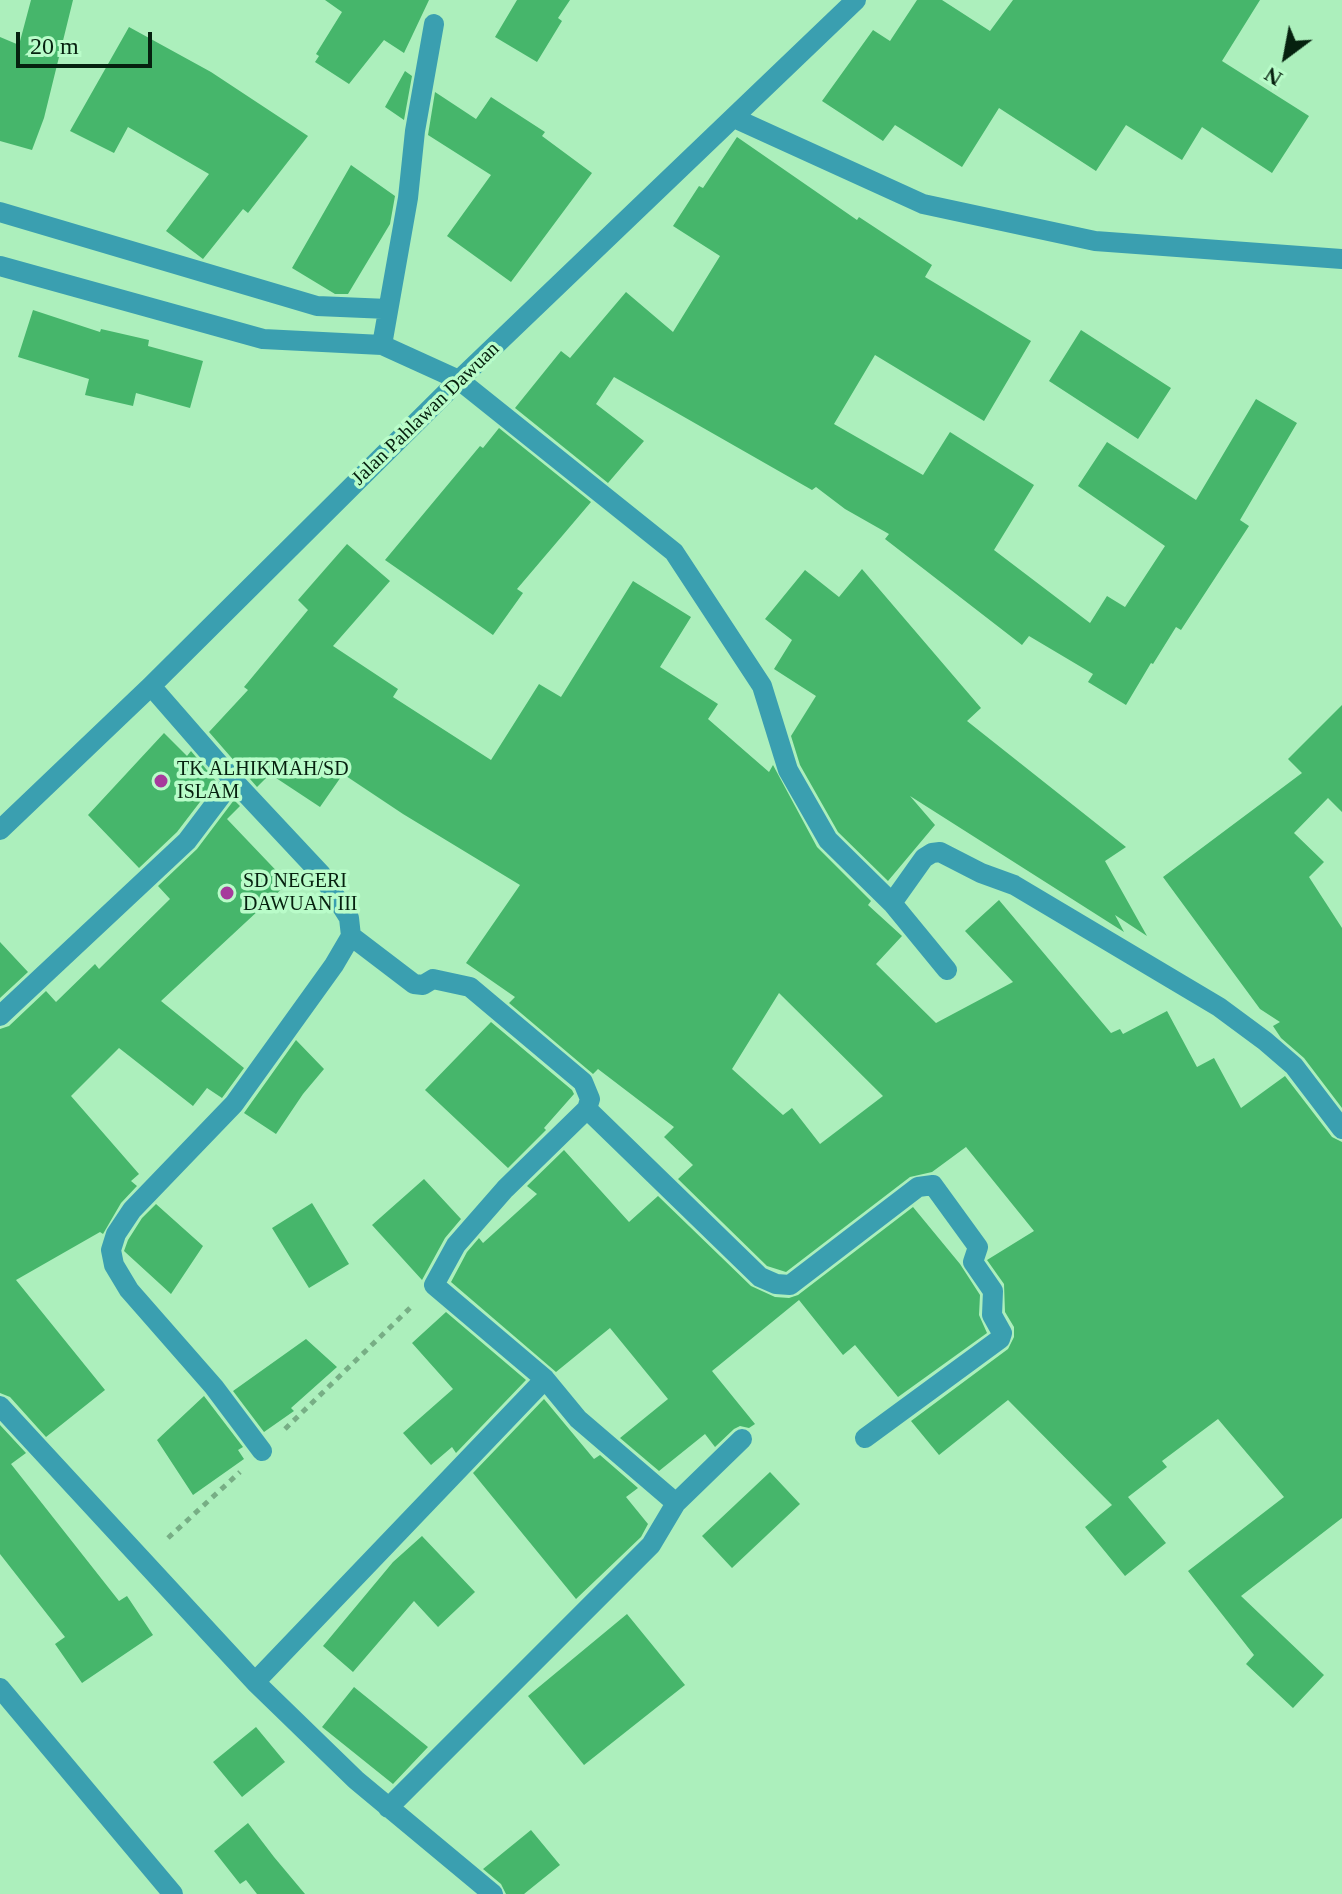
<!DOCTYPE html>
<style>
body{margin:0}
#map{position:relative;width:1342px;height:1894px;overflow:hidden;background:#acefbc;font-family:"Times New Roman",serif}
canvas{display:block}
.north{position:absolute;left:1246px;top:16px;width:80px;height:80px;-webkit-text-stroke:6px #b9fcc9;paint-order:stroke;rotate:212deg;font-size:22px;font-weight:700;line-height:32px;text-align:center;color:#06210f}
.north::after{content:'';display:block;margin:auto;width:28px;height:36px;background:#06210f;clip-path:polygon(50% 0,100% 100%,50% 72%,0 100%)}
.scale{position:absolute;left:16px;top:32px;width:136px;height:36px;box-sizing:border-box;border:4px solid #06210f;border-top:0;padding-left:10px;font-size:24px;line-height:28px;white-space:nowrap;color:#06210f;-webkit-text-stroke:6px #b9fcc9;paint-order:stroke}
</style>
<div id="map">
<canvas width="1342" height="1894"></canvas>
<div class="north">N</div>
<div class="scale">20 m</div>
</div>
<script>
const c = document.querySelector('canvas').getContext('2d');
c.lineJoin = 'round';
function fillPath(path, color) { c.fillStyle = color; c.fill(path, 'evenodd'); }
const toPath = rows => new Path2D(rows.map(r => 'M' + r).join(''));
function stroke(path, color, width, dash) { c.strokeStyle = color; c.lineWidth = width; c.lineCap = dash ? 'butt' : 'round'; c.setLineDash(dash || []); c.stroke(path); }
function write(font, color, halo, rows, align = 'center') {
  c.font = font + ' "Times New Roman",serif'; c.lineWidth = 7; c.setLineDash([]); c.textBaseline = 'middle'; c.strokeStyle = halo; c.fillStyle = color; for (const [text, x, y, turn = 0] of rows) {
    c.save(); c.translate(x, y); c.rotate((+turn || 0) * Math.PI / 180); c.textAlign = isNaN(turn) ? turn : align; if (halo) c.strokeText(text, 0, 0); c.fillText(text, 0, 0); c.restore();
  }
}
const building = toPath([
 [31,0,73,0,44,118,32,150,0,141,0,37,19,45],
 [325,0,429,0,404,53,384,40,349,84,315,62,319,56,316,54,342,12],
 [517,0,570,0,558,18,562,21,537,62,495,37],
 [917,0,942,0,990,31,1013,0,1260,0,1222,61,1309,116,1272,173,1202,127,1182,160,1126,125,1096,171,999,108,962,167,895,125,883,141,822,101,873,30,890,41],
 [129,27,211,72,308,136,248,213,243,209,203,259,166,231,209,174,128,127,114,153,70,131],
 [405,71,412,76,404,120,385,107],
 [435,92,476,119,491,97,545,132,542,136,592,173,511,282,447,236,491,175,428,135],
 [737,137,857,220,859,217,932,265,925,277,1031,341,984,421,875,355,834,424,923,475,950,432,1034,485,994,550,1090,623,1107,596,1125,607,1165,546,1078,486,1107,442,1196,500,1256,399,1297,423,1240,520,1249,526,1181,630,1176,627,1153,664,1151,663,1126,705,1088,682,1093,674,1029,636,1022,645,885,539,889,534,845,509,816,487,812,490,614,377,596,404,644,441,608,483,515,408,561,351,570,358,626,292,673,332,720,256,673,226,699,186,703,188],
 [351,165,395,196,390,224,348,294,335,294,292,268],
 [33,310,100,332,101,329,149,340,148,346,203,361,190,408,136,393,133,406,85,395,89,379,18,357],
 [1081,330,1171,388,1138,439,1049,381],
 [499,428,591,502,517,589,523,593,493,635,385,560,480,446,483,448],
 [347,544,390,581,333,646,398,689,393,697,491,760,539,684,561,697,633,581,691,617,660,667,718,704,708,719,769,772,773,765,817,847,871,901,868,905,902,936,876,964,936,1023,1013,982,965,931,999,900,1111,1033,1120,1029,1123,1034,1167,1011,1197,1067,1214,1058,1241,1108,1285,1076,1332,1137,1342,1142,1342,1518,1241,1596,1324,1675,1293,1708,1246,1664,1254,1655,1188,1571,1284,1497,1218,1419,1162,1461,1167,1467,1128,1497,1166,1543,1125,1576,1085,1527,1112,1505,1008,1400,939,1455,911,1421,1008,1349,1014,1337,1014,1327,1005,1312,1004,1284,987,1260,1034,1231,966,1147,932,1172,910,1177,786,1272,767,1266,678,1179,693,1165,664,1137,674,1127,598,1069,593,1074,509,1003,515,997,466,963,520,885,403,814,343,774,320,807,270,774,257,787,209,732,248,690,244,687,308,610,298,600],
 [779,993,883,1096,820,1144,792,1108,783,1115,732,1069],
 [862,569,981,708,967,721,1126,847,1105,861,1147,936,1115,915,1124,932,910,796,935,825,888,881,838,832,800,765,791,736,816,696,774,669,792,640,765,619,805,570,839,597],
 [1342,705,1342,812,1328,798,1294,833,1324,862,1309,877,1342,928,1342,1108,1304,1058,1281,1038,1273,1026,1280,1022,1260,1009,1163,877,1302,773,1288,759],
 [164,733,187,756,191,751,216,781,177,832,139,868,88,815],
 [234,800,240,806,227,819,288,883,161,1001,244,1068,222,1098,207,1088,193,1106,119,1048,71,1096,139,1174,131,1181,137,1186,121,1203,103,1234,100,1232,16,1280,105,1390,46,1437,10,1397,0,1393,0,1029,9,1026,46,991,56,1002,95,964,99,969,170,899,158,886,197,849],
 [0,942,28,972,0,998],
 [491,1022,572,1090,574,1094,544,1128,546,1130,508,1168,425,1090],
 [296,1040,324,1069,303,1094,276,1134,244,1113],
 [564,1150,629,1222,658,1196,751,1286,775,1297,789,1298,798,1295,913,1207,960,1264,980,1295,979,1315,987,1333,898,1397,855,1345,843,1355,799,1300,712,1371,755,1424,749,1428,740,1426,734,1429,715,1447,705,1434,659,1471,620,1438,668,1399,610,1328,556,1372,451,1282,467,1252,479,1238,483,1243,537,1194,527,1186],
 [424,1179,461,1219,445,1238,422,1280,372,1225],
 [312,1203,349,1264,309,1288,272,1228],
 [156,1204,203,1246,171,1294,124,1251,128,1240,142,1218],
 [446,1312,526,1380,456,1453,452,1447,431,1465,403,1433,453,1389,412,1343],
 [306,1339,337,1367,291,1408,294,1411,264,1432,233,1391],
 [204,1396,243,1447,238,1450,244,1459,193,1495,157,1440],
 [544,1399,594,1459,600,1455,638,1488,626,1497,648,1524,641,1537,576,1599,473,1473],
 [0,1425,26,1453,11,1464,119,1601,127,1596,153,1635,82,1683,55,1644,65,1637,0,1554],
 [770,1472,800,1504,732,1568,702,1536],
 [422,1536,475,1592,438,1627,414,1601,353,1672,323,1646,393,1562],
 [627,1614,685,1685,584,1765,528,1696],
 [354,1687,428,1747,393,1784,322,1727],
 [256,1727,285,1762,242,1797,213,1762],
 [248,1823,274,1857,305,1894,257,1894,246,1880,240,1884,214,1851],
 [531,1830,560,1865,524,1894,506,1894,501,1884,483,1869]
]);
const path = toPath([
 [285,1429,410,1308],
 [168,1538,240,1472]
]);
const minor = toPath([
 [734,118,923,204,1095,241,1342,259],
 [0,212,317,306,388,309],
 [0,266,263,339,382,345,459,380,674,552,762,686,788,770,828,840,892,903,947,970],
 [382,345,408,198,415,131,434,24],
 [233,780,321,874,349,918,351,936,334,965,234,1104,132,1210,116,1234,111,1250,114,1265,129,1290,214,1387,262,1451],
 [0,830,151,686,459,380,856,0],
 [892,903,924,858,932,853,940,852,981,873,1014,885,1219,1007,1265,1041,1294,1066,1342,1129],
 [351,936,414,984,423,985,433,979,470,987,583,1082,590,1099,587,1109,505,1189,456,1245,434,1285,545,1379,578,1419,676,1503],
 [0,1016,187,841,233,780,151,686],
 [587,1109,760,1277,776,1284,790,1285,918,1187,933,1185,978,1247,973,1262,993,1291,992,1315,1002,1333,1000,1339,865,1438],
 [0,1406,255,1682,356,1780,493,1894],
 [255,1682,545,1379],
 [0,1688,173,1894],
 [388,1808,651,1545,676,1503,742,1439]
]);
const markers = [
 [161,781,8,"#a63b9c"],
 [227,893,8,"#a63b9c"]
];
const streetNames = [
 ["Jalan Pahlawan Dawuan",426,414,-44]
];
const poiNames = [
 ["TK ALHIKMAH/SD",177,770],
 ["ISLAM",177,793],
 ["SD NEGERI",243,882],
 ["DAWUAN III",243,905]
];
fillPath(building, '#46b66b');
stroke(path, '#77ae85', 5, [6, 6]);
stroke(minor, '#3a9fb0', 20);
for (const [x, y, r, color] of markers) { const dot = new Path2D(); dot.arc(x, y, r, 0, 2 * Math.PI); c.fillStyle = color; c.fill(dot); stroke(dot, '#b9fcc9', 3); }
write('20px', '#06210f', '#b9fcc9', streetNames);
write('20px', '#06210f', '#b9fcc9', poiNames, 'left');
</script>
